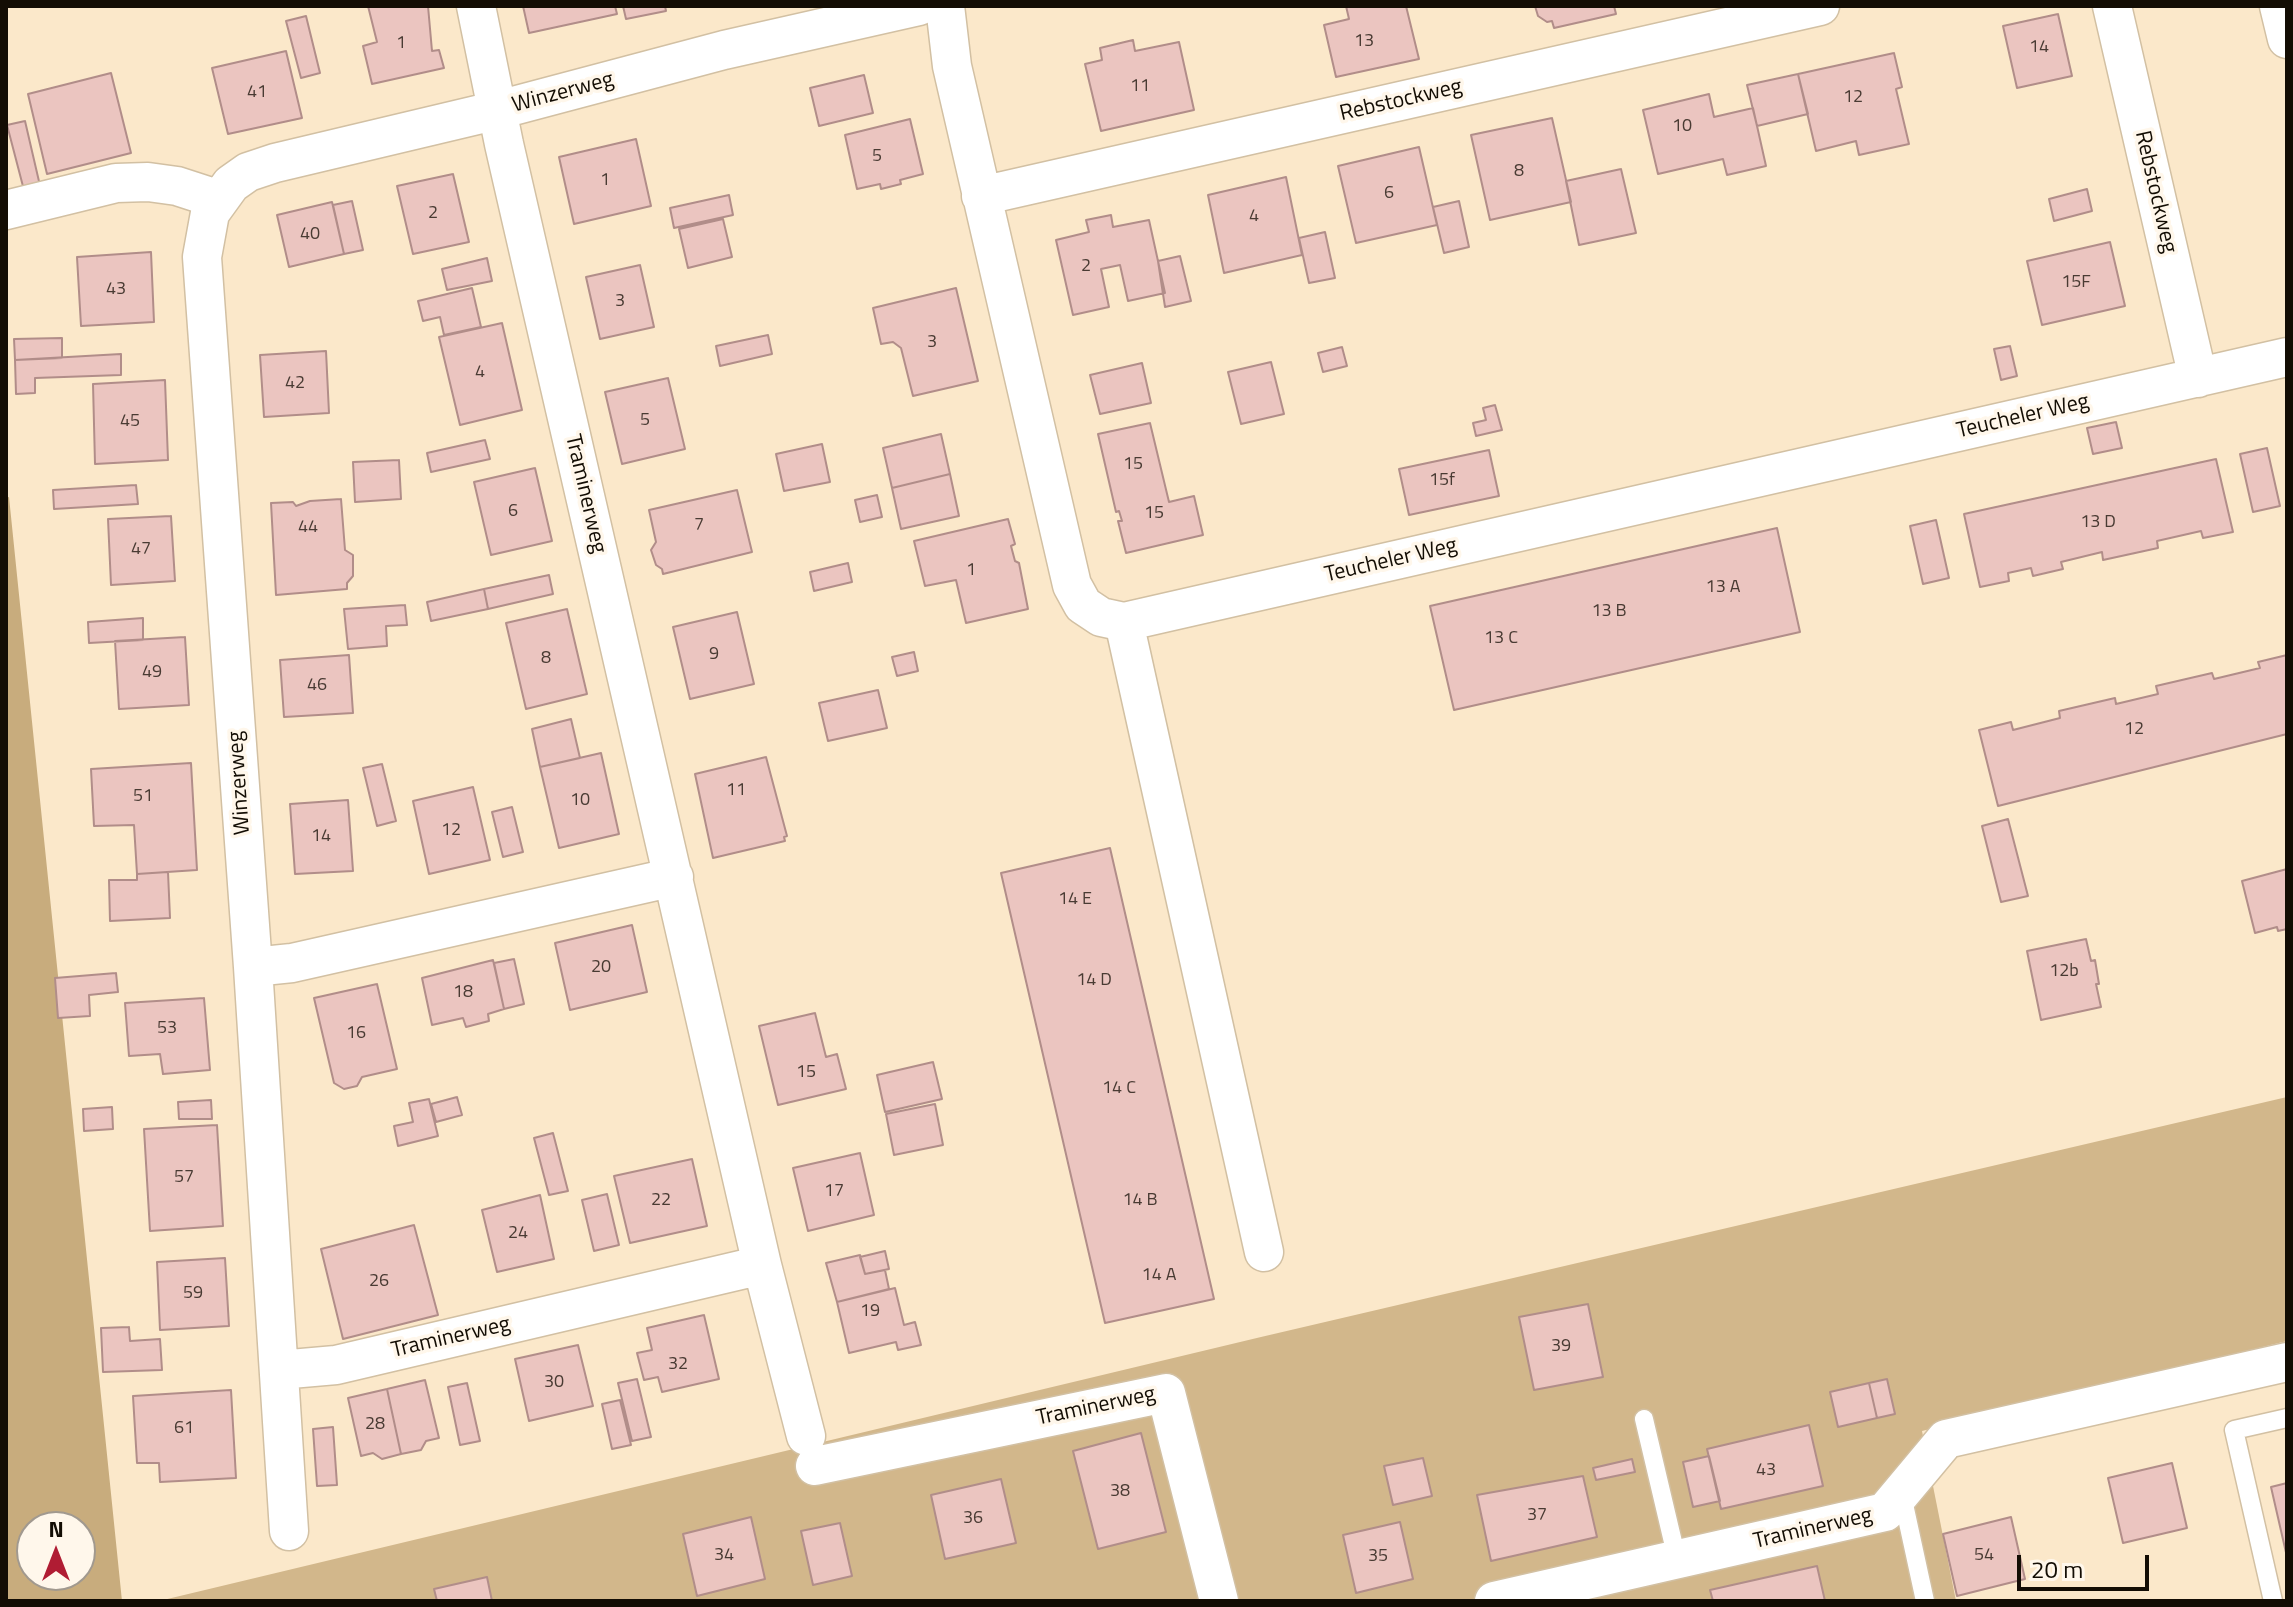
<!DOCTYPE html>
<style>
body{margin:0}
#map{position:relative;width:2293px;height:1607px;overflow:hidden;background:#fbe8ca;font-family:"Titillium Web",sans-serif}
canvas{display:block}
.frame{position:absolute;inset:0;border:8px solid #130d04;pointer-events:none}
.north{position:absolute;left:16px;top:1511px;width:80px;height:80px;box-sizing:border-box;background:#fff7eb;border:2px solid #a1998f;border-radius:50%;rotate:0deg;font-size:22px;font-weight:700;line-height:32px;text-align:center;color:#130d04}
.north::after{content:'';display:block;margin:auto;width:28px;height:36px;background:#b01c33;clip-path:polygon(50% 0,100% 100%,50% 72%,0 100%)}
.scale{position:absolute;left:2017px;top:1555px;width:132px;height:36px;box-sizing:border-box;border:4px solid #130d04;border-top:0;padding-left:10px;font-size:24px;line-height:28px;white-space:nowrap;color:#130d04;-webkit-text-stroke:6px #fff7eb;paint-order:stroke}
</style>
<div id="map">
<canvas width="2293" height="1607"></canvas>
<div class="frame"></div>
<div class="north">N</div>
<div class="scale">20 m</div>
</div>
<script>
const c = document.querySelector('canvas').getContext('2d');
c.lineJoin = 'round';
function fillPath(path, color) { c.fillStyle = color; c.fill(path, 'evenodd'); }
const toPath = rows => new Path2D(rows.map(r => 'M' + r).join(''));
function stroke(path, color, width, dash) { c.strokeStyle = color; c.lineWidth = width; c.lineCap = dash ? 'butt' : 'round'; c.setLineDash(dash || []); c.stroke(path); }
function write(font, color, halo, rows, align = 'center') {
  c.font = font + ' "Titillium Web",sans-serif'; c.lineWidth = 7; c.setLineDash([]); c.textBaseline = 'middle'; c.strokeStyle = halo; c.fillStyle = color; for (const [text, x, y, turn = 0] of rows) {
    c.save(); c.translate(x, y); c.rotate((+turn || 0) * Math.PI / 180); c.textAlign = isNaN(turn) ? turn : align; if (halo) c.strokeText(text, 0, 0); c.fillText(text, 0, 0); c.restore();
  }
}
const green = toPath([
 [2287,1097,2287,1341,1922,1431,1956,1601,159,1601,1261,1337]
]);
const forest = toPath([
 [9,497,122,1601,6,1601,6,498],
 [32,1527,80,1527,80,1575,32,1575]
]);
const building = toPath([
 [368,6,428,6,432,51,439,50,444,68,372,84,363,46,377,42,368,6],
 [523,6,615,6,617,14,529,33,523,6],
 [623,6,665,6,666,11,626,19,623,6],
 [1346,6,1406,6,1419,59,1336,77,1324,25,1349,19,1346,6],
 [1535,6,1614,6,1616,14,1554,28,1552,21,1547,22,1538,16,1535,6],
 [2058,14,2072,76,2017,88,2003,26,2058,14],
 [306,16,320,73,301,78,286,21,306,16],
 [1133,40,1135,51,1179,42,1194,110,1101,131,1085,64,1102,60,1100,48,1133,40],
 [286,51,302,118,228,134,212,68,286,51],
 [1894,53,1902,87,1896,89,1909,144,1859,155,1856,141,1816,151,1798,74,1894,53],
 [111,73,131,153,47,174,28,94,111,73],
 [1798,74,1808,114,1757,126,1747,85,1798,74],
 [864,75,873,113,819,126,810,88,864,75],
 [1709,94,1714,117,1753,108,1766,166,1727,175,1723,159,1658,174,1643,110,1709,94],
 [1552,118,1571,202,1490,220,1471,135,1552,118],
 [910,119,923,174,900,180,901,184,881,189,880,184,857,189,845,135,910,119],
 [25,121,41,190,25,194,7,125,25,121],
 [636,139,651,206,574,224,559,157,636,139],
 [1419,147,1437,225,1356,243,1338,166,1419,147],
 [1621,169,1636,233,1579,245,1566,181,1621,169],
 [453,174,469,242,413,254,397,186,453,174],
 [1286,177,1302,255,1224,273,1208,195,1286,177],
 [2087,189,2092,211,2054,221,2049,199,2087,189],
 [729,195,733,215,674,228,670,208,729,195],
 [352,201,363,250,344,254,333,205,352,201],
 [1459,201,1469,247,1444,253,1433,207,1459,201],
 [332,202,344,254,289,267,277,215,332,202],
 [1111,215,1113,227,1149,220,1165,293,1128,301,1120,265,1101,269,1109,307,1073,315,1056,240,1089,232,1086,220,1111,215],
 [723,219,732,257,688,268,679,229,723,219],
 [1325,232,1335,278,1309,283,1299,238,1325,232],
 [2110,242,2125,306,2042,325,2027,261,2110,242],
 [151,252,154,322,81,326,77,257,151,252],
 [1180,256,1191,301,1165,307,1158,261,1180,256],
 [487,258,492,281,447,290,442,269,487,258],
 [640,265,654,327,600,339,586,277,640,265],
 [472,288,481,327,444,335,440,317,423,321,418,301,472,288],
 [956,288,978,381,913,396,901,348,893,342,881,344,873,308,956,288],
 [502,323,522,410,460,425,439,337,502,323],
 [768,335,772,354,720,366,716,346,768,335],
 [62,338,62,358,15,360,14,339,62,338],
 [2010,346,2017,376,2001,380,1994,349,2010,346],
 [1342,347,1347,366,1323,372,1318,353,1342,347],
 [326,351,329,413,264,417,260,355,326,351],
 [121,354,121,375,35,378,35,393,16,394,15,360,121,354],
 [1271,362,1284,414,1241,424,1228,372,1271,362],
 [1142,363,1151,403,1100,414,1090,375,1142,363],
 [668,378,685,449,622,464,605,392,668,378],
 [165,380,168,460,95,464,93,384,165,380],
 [1495,405,1502,430,1476,436,1473,423,1486,420,1483,408,1495,405],
 [2116,422,2122,448,2093,454,2087,428,2116,422],
 [1150,423,1169,502,1194,496,1203,535,1126,553,1118,521,1122,521,1119,511,1116,512,1098,434,1150,423],
 [941,434,950,474,892,488,883,448,941,434],
 [485,440,490,459,431,472,427,453,485,440],
 [822,444,830,482,784,491,776,454,822,444],
 [2267,448,2280,506,2253,512,2240,454,2267,448],
 [1489,450,1499,496,1409,515,1399,469,1489,450],
 [2216,459,2233,532,2203,538,2201,531,2157,541,2158,548,2103,560,2102,552,2061,562,2063,569,2033,576,2031,568,2008,573,2009,581,1980,587,1964,514,2216,459],
 [399,460,401,499,355,502,353,462,399,460],
 [535,468,552,541,491,555,474,482,535,468],
 [950,474,959,516,901,529,892,488,950,474],
 [136,485,138,504,54,509,53,490,136,485],
 [737,490,752,552,663,574,662,569,656,565,651,550,656,542,649,510,737,490],
 [877,495,882,517,860,522,855,500,877,495],
 [341,499,345,550,353,555,353,576,347,583,347,589,276,595,271,503,293,502,296,506,310,501,341,499],
 [171,516,175,581,111,585,108,519,171,516],
 [1008,519,1015,544,1011,546,1015,561,1019,563,1028,609,966,623,956,580,925,586,914,541,1008,519],
 [1936,520,1949,578,1923,584,1910,526,1936,520],
 [1777,528,1800,632,1454,710,1430,606,1777,528],
 [848,563,852,582,814,591,810,572,848,563],
 [549,575,553,594,488,609,484,589,549,575],
 [484,589,488,609,431,621,427,602,484,589],
 [405,605,407,625,386,626,387,646,348,649,344,609,405,605],
 [567,609,587,694,526,709,506,623,567,609],
 [737,612,754,684,690,699,673,627,737,612],
 [143,618,143,640,89,643,88,622,143,618],
 [185,637,189,705,119,709,115,641,185,637],
 [914,652,918,671,897,676,892,657,914,652],
 [349,655,353,713,284,717,280,660,349,655],
 [2287,655,2287,734,1998,806,1979,730,2011,722,2013,730,2060,718,2059,711,2115,698,2116,704,2158,694,2156,686,2212,673,2214,679,2260,668,2258,662,2287,655],
 [878,690,887,728,828,741,819,703,878,690],
 [571,719,580,758,540,767,532,729,571,719],
 [601,753,619,834,559,848,540,767,601,753],
 [766,757,787,836,784,837,785,841,713,858,695,774,766,757],
 [191,763,197,870,137,874,134,825,94,826,91,769,191,763],
 [382,764,396,821,377,826,363,768,382,764],
 [473,787,490,860,429,874,413,801,473,787],
 [348,800,353,871,295,874,290,804,348,800],
 [512,807,523,852,503,857,492,812,512,807],
 [2008,819,2028,896,2001,902,1982,826,2008,819],
 [1110,848,1214,1299,1105,1323,1001,873,1110,848],
 [2287,869,2287,929,2278,931,2277,927,2255,933,2242,881,2287,869],
 [168,872,170,918,110,921,109,880,137,880,137,874,168,872],
 [632,925,647,992,570,1010,555,943,632,925],
 [2086,939,2091,961,2095,960,2099,984,2096,984,2101,1007,2041,1020,2027,951,2086,939],
 [514,959,524,1004,504,1009,494,963,514,959],
 [493,960,504,1009,488,1014,489,1021,466,1027,463,1018,432,1025,422,978,493,960],
 [116,973,118,992,89,995,90,1016,58,1018,55,978,116,973],
 [377,984,397,1069,362,1077,357,1086,344,1089,334,1083,314,998,377,984],
 [204,998,210,1070,163,1074,160,1054,129,1056,125,1003,204,998],
 [815,1013,826,1057,837,1054,846,1089,778,1105,759,1026,815,1013],
 [933,1062,942,1099,885,1112,877,1075,933,1062],
 [457,1097,462,1115,436,1122,431,1104,457,1097],
 [429,1099,438,1136,398,1146,394,1126,413,1122,409,1103,429,1099],
 [211,1100,212,1119,179,1119,178,1102,211,1100],
 [935,1104,943,1145,894,1155,886,1114,935,1104],
 [112,1107,113,1129,84,1131,83,1109,112,1107],
 [217,1125,223,1226,150,1231,144,1129,217,1125],
 [553,1133,568,1191,549,1195,534,1138,553,1133],
 [860,1153,874,1215,808,1231,793,1168,860,1153],
 [692,1159,707,1226,630,1243,614,1176,692,1159],
 [607,1194,619,1245,594,1251,582,1200,607,1194],
 [540,1195,554,1259,497,1272,482,1210,540,1195],
 [414,1225,438,1315,343,1339,321,1249,414,1225],
 [885,1251,889,1269,865,1274,860,1257,885,1251],
 [860,1255,865,1274,885,1270,889,1289,837,1302,826,1263,860,1255],
 [225,1258,229,1326,160,1330,157,1262,225,1258],
 [895,1288,904,1325,915,1322,921,1345,898,1350,896,1342,849,1353,837,1302,895,1288],
 [1588,1304,1603,1377,1534,1390,1519,1317,1588,1304],
 [704,1315,719,1379,662,1392,658,1377,644,1380,637,1353,652,1350,647,1328,704,1315],
 [129,1327,130,1341,160,1339,162,1370,103,1372,101,1328,129,1327],
 [578,1345,593,1406,529,1421,515,1359,578,1345],
 [637,1379,651,1437,632,1441,618,1383,637,1379],
 [1887,1379,1895,1414,1877,1418,1869,1383,1887,1379],
 [425,1380,439,1438,426,1441,421,1450,401,1454,387,1389,425,1380],
 [467,1383,480,1441,460,1445,448,1387,467,1383],
 [1869,1383,1877,1418,1838,1427,1830,1392,1869,1383],
 [387,1389,401,1454,382,1459,373,1453,361,1456,348,1398,387,1389],
 [231,1390,236,1478,160,1482,159,1463,137,1463,133,1396,231,1390],
 [620,1400,631,1445,612,1449,602,1404,620,1400],
 [1809,1425,1823,1486,1721,1509,1707,1449,1809,1425],
 [333,1427,337,1485,317,1486,313,1429,333,1427],
 [1141,1433,1166,1532,1098,1549,1073,1451,1141,1433],
 [1709,1456,1720,1501,1693,1507,1683,1462,1709,1456],
 [1423,1458,1432,1496,1393,1505,1384,1466,1423,1458],
 [1632,1459,1635,1472,1596,1480,1593,1468,1632,1459],
 [2172,1463,2187,1528,2123,1543,2108,1478,2172,1463],
 [1583,1476,1597,1537,1491,1561,1477,1495,1583,1476],
 [1001,1479,1016,1543,945,1559,931,1495,1001,1479],
 [2287,1483,2287,1557,2271,1487,2287,1483],
 [751,1517,765,1579,697,1596,683,1534,751,1517],
 [2011,1517,2025,1579,1957,1596,1943,1534,2011,1517],
 [1400,1522,1413,1579,1356,1593,1343,1535,1400,1522],
 [840,1523,852,1576,813,1585,801,1531,840,1523],
 [1817,1566,1825,1601,1713,1601,1710,1590,1817,1566],
 [487,1577,492,1601,437,1601,434,1589,487,1577]
]);
const lane = toPath([
 [1644,1419,1677,1559],
 [1902,1495,1925,1601],
 [2273,1601,2234,1430,2287,1418]
]);
const street = toPath([
 [945,6,952,66,1072,585,1083,605,1101,617,1124,622,2287,357],
 [2112,6,2198,378],
 [2279,6,2287,39],
 [981,196,1820,6],
 [6,210,116,183,148,182,177,186,217,199],
 [1124,622,1264,1252],
 [253,967,292,963,674,877],
 [762,1265,806,1436],
 [279,1370,336,1365,762,1265,504,144,476,6],
 [815,1466,1166,1393,1219,1601],
 [289,1531,253,967,202,257,210,213,231,184,248,172,275,163,498,110,724,50,919,6],
 [1494,1601,1885,1512,1946,1439,2287,1362]
]);
const numberNames = [
 ["13",1364,42],
 ["1",401,44],
 ["14",2039,48],
 ["11",1140,87],
 ["41",257,93],
 ["12",1853,98],
 ["10",1682,127],
 ["5",877,157],
 ["8",1519,172],
 ["1",605,181],
 ["6",1389,194],
 ["2",433,214],
 ["4",1254,217],
 ["40",310,235],
 ["2",1086,267],
 ["15F",2076,283],
 ["43",116,290],
 ["3",620,302],
 ["3",932,343],
 ["4",480,373],
 ["42",295,384],
 ["5",645,421],
 ["45",130,422],
 ["15",1133,465],
 ["15f",1442,481],
 ["6",513,512],
 ["15",1154,514],
 ["13 D",2098,523],
 ["7",699,526],
 ["44",308,528],
 ["47",141,550],
 ["1",971,571],
 ["13 A",1723,588],
 ["13 B",1609,612],
 ["13 C",1501,639],
 ["9",714,655],
 ["8",546,659],
 ["49",152,673],
 ["46",317,686],
 ["12",2134,730],
 ["11",736,791],
 ["51",143,797],
 ["10",580,801],
 ["12",451,831],
 ["14",321,837],
 ["14 E",1075,900],
 ["20",601,968],
 ["12b",2064,972],
 ["14 D",1094,981],
 ["18",463,993],
 ["53",167,1029],
 ["16",356,1034],
 ["15",806,1073],
 ["14 C",1119,1089],
 ["57",184,1178],
 ["17",834,1192],
 ["22",661,1201],
 ["14 B",1140,1201],
 ["24",518,1234],
 ["14 A",1159,1276],
 ["26",379,1282],
 ["59",193,1294],
 ["19",870,1312],
 ["39",1561,1347],
 ["32",678,1365],
 ["30",554,1383],
 ["28",375,1425],
 ["61",184,1429],
 ["43",1766,1471],
 ["38",1120,1492],
 ["37",1537,1516],
 ["36",973,1519],
 ["34",724,1556],
 ["54",1984,1556],
 ["35",1378,1557]
];
const streetNames = [
 ["Winzerweg",563,93,-15],
 ["Rebstockweg",1401,101,-13],
 ["Rebstockweg",2155,192,77],
 ["Teucheler Weg",2023,417,-13],
 ["Traminerweg",585,494,77],
 ["Teucheler Weg",1391,561,-13],
 ["Winzerweg",240,783,-94],
 ["Traminerweg",451,1338,-13],
 ["Traminerweg",1096,1407,-12],
 ["Traminerweg",1813,1529,-13]
];
fillPath(green, '#d2b78b');
fillPath(forest, '#c8ac7d');
fillPath(building, '#ebc5c0');
stroke(building, '#b18d89', 2);
stroke(lane, '#d2c0a3', 21);
stroke(street, '#d2c0a3', 41);
stroke(lane, '#fff', 18);
stroke(street, '#fff', 38);
write('18px', '#493b33', null, numberNames);
write('22px', '#130d04', '#fff7eb', streetNames);
</script>
